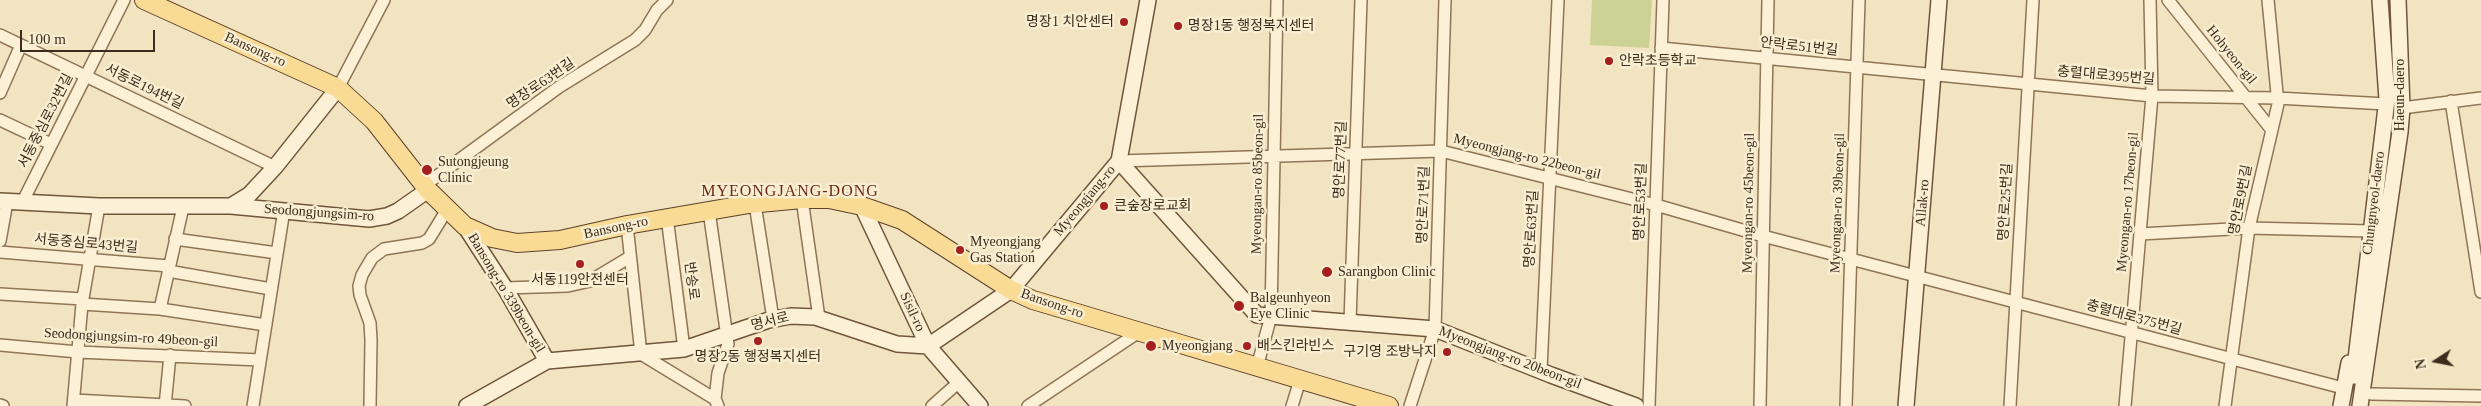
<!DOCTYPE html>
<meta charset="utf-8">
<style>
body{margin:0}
#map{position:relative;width:2481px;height:406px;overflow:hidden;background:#f3e4c1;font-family:"Times New Roman",serif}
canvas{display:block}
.north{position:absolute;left:2411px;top:336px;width:50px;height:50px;-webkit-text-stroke:4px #f9eed2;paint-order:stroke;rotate:259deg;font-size:14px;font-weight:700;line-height:20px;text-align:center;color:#3d2c1c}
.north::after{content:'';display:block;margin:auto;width:18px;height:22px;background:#3d2c1c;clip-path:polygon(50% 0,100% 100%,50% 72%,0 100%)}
.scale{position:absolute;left:20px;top:30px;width:135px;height:22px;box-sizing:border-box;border:2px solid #3d2c1c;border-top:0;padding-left:6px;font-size:15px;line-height:18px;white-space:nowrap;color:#3d2c1c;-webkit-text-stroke:4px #f9eed2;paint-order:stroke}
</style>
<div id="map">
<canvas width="2481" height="406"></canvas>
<div class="north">N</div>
<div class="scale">100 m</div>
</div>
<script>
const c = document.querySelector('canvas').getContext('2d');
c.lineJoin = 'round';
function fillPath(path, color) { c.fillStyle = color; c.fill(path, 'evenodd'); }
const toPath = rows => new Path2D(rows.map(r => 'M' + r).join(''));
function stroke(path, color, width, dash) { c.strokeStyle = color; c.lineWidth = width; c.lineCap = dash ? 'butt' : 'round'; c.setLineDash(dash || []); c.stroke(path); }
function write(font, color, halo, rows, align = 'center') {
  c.font = font + ' "Times New Roman","Noto Sans KR",serif'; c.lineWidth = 5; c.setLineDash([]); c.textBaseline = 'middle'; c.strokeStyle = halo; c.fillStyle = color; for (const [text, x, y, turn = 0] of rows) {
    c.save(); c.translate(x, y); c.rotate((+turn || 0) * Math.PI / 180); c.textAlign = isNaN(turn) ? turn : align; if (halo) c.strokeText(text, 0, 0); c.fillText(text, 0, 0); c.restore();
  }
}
const green = toPath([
 [1592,0,1652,0,1649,48,1590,45]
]);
const street = toPath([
 [2168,0,2271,129],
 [0,35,275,167],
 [1661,48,2152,96,2277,98,2386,104],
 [338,88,384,0],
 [0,93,21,45],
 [2451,101,2481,292],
 [2402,108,2481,98],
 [0,120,51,144],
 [1119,161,1441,151,1656,205,1763,236,2343,388],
 [423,184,433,179,559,87,635,40,645,30,657,10,667,0],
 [802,199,819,318],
 [22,203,124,0],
 [755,204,773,319],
 [709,211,728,344,718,373,715,399,718,406],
 [667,217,684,349],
 [627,225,641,354,715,399],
 [2140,234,2249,228,2371,231],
 [175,239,277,253],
 [0,241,7,202],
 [0,252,169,266],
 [168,271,271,289],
 [505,288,568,286,590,281,630,257],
 [0,294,83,299],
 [82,304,160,309,266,325],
 [160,309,183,207],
 [1350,322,1361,0],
 [0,345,78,352,260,360],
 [1257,367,1271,316,1277,0],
 [1541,370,1558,0],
 [2371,394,2481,396],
 [74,400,185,406],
 [0,405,3,406],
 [73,406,82,304,99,206],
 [165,406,170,355],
 [253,406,284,210],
 [370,406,371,340,370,323,360,295,359,286,362,275,372,258,384,249,422,243,429,239,448,208],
 [932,406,959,382],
 [1028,406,1139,332],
 [1292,406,1300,380],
 [1410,406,1435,329,1445,0],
 [1649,406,1663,0],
 [1760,406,1768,0],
 [1846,406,1859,0],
 [2010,406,2033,0],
 [2125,406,2152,96,2150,0],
 [2225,406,2249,228,2278,104,2268,0]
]);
const secondary = toPath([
 [1119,161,1257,315,1435,329,1551,375,1636,406],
 [0,201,99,206,231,206,369,219,387,216,398,211,428,190],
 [231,206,249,195,275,167,338,88],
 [862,206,928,346,980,406],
 [465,226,505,288,547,361],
 [2354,376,2387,99,2380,0],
 [467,406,547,361,684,349,769,320,791,316,815,317,897,344,928,346,1011,290,1119,161,1148,0],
 [1906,406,1939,0],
 [2341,406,2349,363],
 [2360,406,2400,132,2402,108,2398,0]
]);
const primary = toPath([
 [144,0,338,88,374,121,428,190,465,226,492,238,517,243,560,240,627,225,749,204,802,199,829,199,862,206,902,220,1011,290,1033,300,1389,406]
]);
const markers = [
 [1124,22,5,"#a51f1f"],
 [1178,26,5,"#a51f1f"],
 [1609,61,5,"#a51f1f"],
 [427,170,6,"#a51f1f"],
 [1104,206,5,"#a51f1f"],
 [960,250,5,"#a51f1f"],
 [580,264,5,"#a51f1f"],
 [1327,272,6,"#a51f1f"],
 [1239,306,6,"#a51f1f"],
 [758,341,5,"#a51f1f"],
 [1151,346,6,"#a51f1f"],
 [1247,346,5,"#a51f1f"],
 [1447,352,5,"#a51f1f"]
];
const poiNames = [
 ["명장1 치안센터",1114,22,"right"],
 ["명장1동 행정복지센터",1188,26],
 ["안락초등학교",1619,61],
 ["Sutongjeung",438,162],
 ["Clinic",438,178],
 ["큰숲장로교회",1114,206],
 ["Myeongjang",970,242],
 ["Gas Station",970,258],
 ["Sarangbon Clinic",1338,272],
 ["서동119안전센터",580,280,"center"],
 ["Balgeunhyeon",1250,298],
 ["Eye Clinic",1250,314],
 ["Myeongjang",1162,346],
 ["배스킨라빈스",1257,346],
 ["구기영 조방낙지",1437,352,"right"],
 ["명장2동 행정복지센터",758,357,"center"]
];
const streetNames = [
 ["안락로51번길",1799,47,6],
 ["Bansong-ro",255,50,24],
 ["Hohyeon-gil",2231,55,51],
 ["충렬대로395번길",2106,76,5],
 ["명장로63번길",541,84,-34],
 ["서동로194번길",144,87,26],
 ["Haeun-daero",2400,95,-90],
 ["서동중심로32번길",46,121,-63],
 ["Myeongjang-ro 22beon-gil",1527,157,14],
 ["명안로77번길",1341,160,-88],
 ["Myeongan-ro 85beon-gil",1258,184,-89],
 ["명안로9번길",2241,200,-79],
 ["Myeongjang-ro",1085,201,-50],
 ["명안로53번길",1641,202,-88],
 ["명안로25번길",2006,202,-87],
 ["Myeongan-ro 17beon-gil",2128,202,-85],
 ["Myeongan-ro 45beon-gil",1749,203,-89],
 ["Myeongan-ro 39beon-gil",1838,203,-88],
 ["Allak-ro",1923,203,-85],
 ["Chungnyeol-daero",2374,203,-83],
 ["명안로71번길",1424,205,-88],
 ["Seodongjungsim-ro",319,213,4],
 ["Bansong-ro",616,228,-12],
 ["명안로63번길",1532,229,-87],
 ["서동중심로43번길",86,244,5],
 ["반송로",691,281,83],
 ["Bansong-ro 339beon-gil",506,293,59],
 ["Bansong-ro",1052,304,19],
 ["Sisil-ro",912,312,65],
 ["충렬대로375번길",2134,318,15],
 ["명서로",770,322,-14],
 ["Seodongjungsim-ro 49beon-gil",131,338,3],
 ["Myeongjang-ro 20beon-gil",1510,358,21]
];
const quarterNames = [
 ["MYEONGJANG-DONG",790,192]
];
fillPath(green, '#cbd294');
stroke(street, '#8f7556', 14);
stroke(secondary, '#70553a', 18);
stroke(primary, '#5c422b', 20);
stroke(street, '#fcf1d6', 11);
stroke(secondary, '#fcf1d6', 15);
stroke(primary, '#fadb95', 18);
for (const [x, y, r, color] of markers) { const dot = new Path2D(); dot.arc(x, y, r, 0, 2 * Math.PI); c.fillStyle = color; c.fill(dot); stroke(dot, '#f9eed2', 2); }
write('14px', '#3d2c1c', '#f9eed2', poiNames, 'left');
write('14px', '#3d2c1c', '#f9eed2', streetNames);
c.letterSpacing = '1px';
write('16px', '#6e2a17', '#f9eed2', quarterNames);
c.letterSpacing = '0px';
</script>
